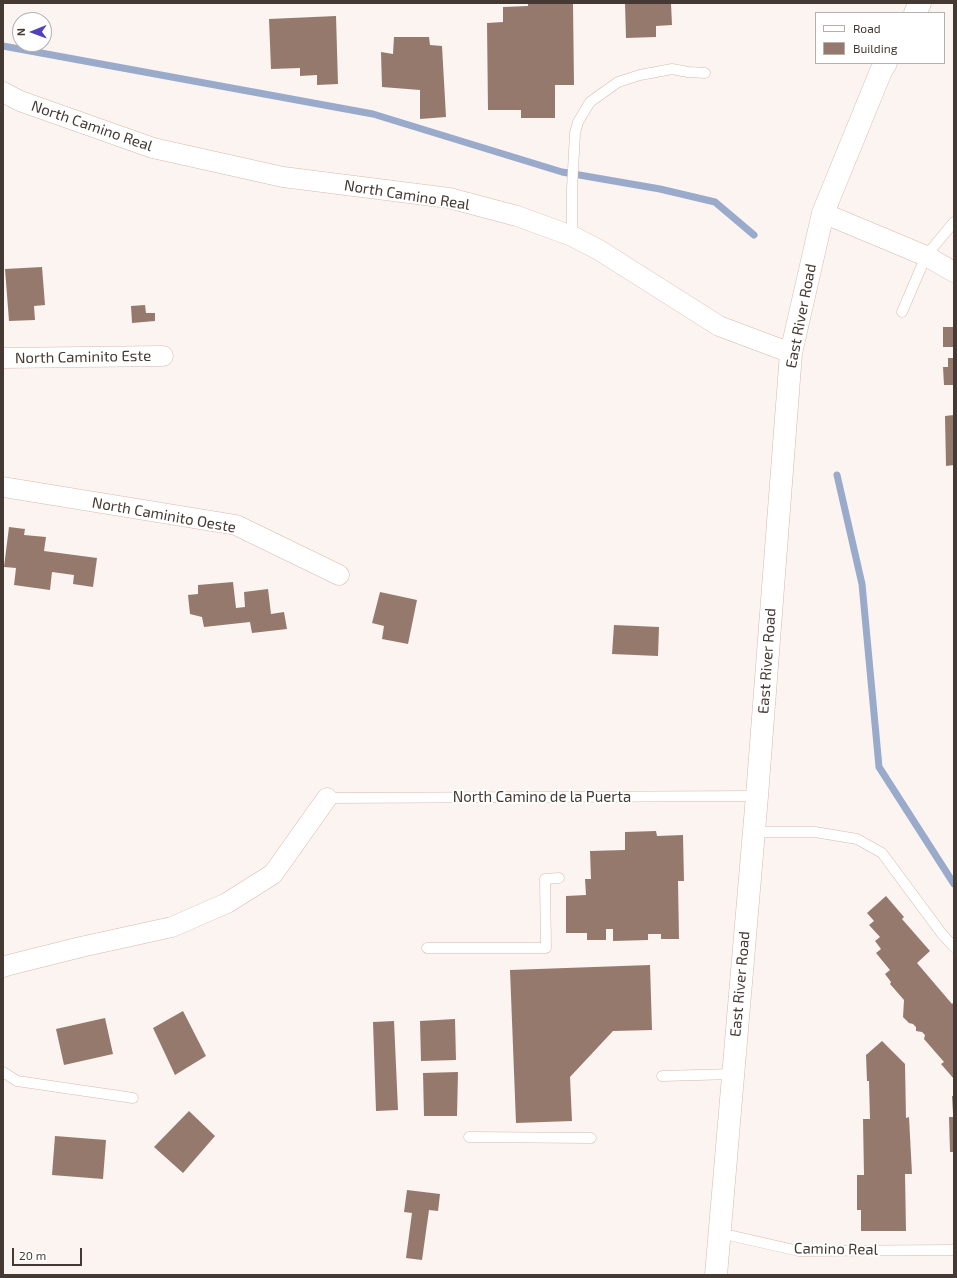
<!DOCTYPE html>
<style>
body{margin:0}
#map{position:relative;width:957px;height:1278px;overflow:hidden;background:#fbf4f1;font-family:"Exo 2",sans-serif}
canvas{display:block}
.frame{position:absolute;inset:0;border:4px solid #453933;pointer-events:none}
.legend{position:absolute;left:815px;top:12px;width:130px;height:52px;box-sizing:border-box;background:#fff;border:1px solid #b5b0ad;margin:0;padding:5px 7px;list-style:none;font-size:12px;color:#453933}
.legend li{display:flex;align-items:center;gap:8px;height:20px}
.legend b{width:20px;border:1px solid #b5b0ad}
.north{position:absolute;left:12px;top:12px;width:40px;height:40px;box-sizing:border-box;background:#fff;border:1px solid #b5b0ad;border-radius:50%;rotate:269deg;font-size:11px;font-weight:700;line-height:16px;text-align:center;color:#453933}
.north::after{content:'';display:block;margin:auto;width:14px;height:18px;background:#5042ba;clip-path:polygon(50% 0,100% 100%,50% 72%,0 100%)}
.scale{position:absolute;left:12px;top:1248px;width:70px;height:18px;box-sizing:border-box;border:2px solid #453933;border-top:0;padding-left:5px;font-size:12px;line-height:14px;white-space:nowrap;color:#453933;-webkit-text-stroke:3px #fff;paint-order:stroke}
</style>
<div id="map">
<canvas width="957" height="1278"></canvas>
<div class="frame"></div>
<ul class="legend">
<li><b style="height:5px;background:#fff"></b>Road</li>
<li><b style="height:11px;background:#96796d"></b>Building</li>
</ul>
<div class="north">N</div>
<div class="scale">20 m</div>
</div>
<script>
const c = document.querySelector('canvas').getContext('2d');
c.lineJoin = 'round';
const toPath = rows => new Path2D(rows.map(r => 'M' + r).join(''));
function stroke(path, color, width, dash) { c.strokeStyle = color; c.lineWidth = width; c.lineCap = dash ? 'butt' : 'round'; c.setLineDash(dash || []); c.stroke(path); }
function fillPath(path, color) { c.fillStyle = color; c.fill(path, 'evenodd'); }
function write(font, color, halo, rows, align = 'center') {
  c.font = font + ' "Exo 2",sans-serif'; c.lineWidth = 4; c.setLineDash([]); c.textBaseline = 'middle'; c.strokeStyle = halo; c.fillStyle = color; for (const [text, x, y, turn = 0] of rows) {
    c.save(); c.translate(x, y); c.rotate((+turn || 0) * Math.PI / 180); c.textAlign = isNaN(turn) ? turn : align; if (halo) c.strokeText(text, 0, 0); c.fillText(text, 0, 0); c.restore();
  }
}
const stream = toPath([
 [3,46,373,114,562,172,660,189,715,202,754,235],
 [837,475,862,584,879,767,954,884]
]);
const building = toPath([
 [528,3,573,3,574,85,555,85,555,118,521,118,521,110,488,110,487,23,503,22,503,7,528,6],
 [625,3,671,3,672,25,656,26,656,37,626,38],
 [336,16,338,84,317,85,317,75,300,76,300,68,271,69,269,19],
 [394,37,429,37,430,45,442,46,446,117,420,119,420,90,382,87,381,52,393,54],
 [42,267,45,305,34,306,35,320,9,321,5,269],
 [145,305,146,313,155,313,155,321,132,323,131,306],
 [943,327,954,327,954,347,943,347],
 [948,358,954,358,954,385,944,385,943,367,948,367],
 [954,415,954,465,946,466,945,416],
 [9,527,25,529,24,535,46,537,44,551,97,558,93,587,73,584,74,575,52,572,50,590,14,585,16,568,4,567],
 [233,582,236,608,245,607,244,592,268,589,271,614,284,612,287,629,252,633,250,622,204,627,202,617,190,614,188,595,198,594,198,585],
 [380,592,417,600,408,644,382,639,384,626,372,623],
 [614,625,659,627,658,656,612,654],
 [656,831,657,836,683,835,684,881,678,881,679,939,661,939,661,934,648,934,648,940,613,941,613,929,606,929,606,940,587,940,587,933,566,933,566,896,586,895,585,879,591,879,590,851,625,850,625,832],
 [886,896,904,917,902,919,930,951,917,963,952,1004,953,1003,954,1004,954,1079,941,1064,944,1062,924,1039,925,1035,922,1032,916,1031,916,1027,913,1024,909,1023,903,1017,904,1000,890,984,891,982,885,974,890,970,876,953,881,949,875,941,880,937,869,925,874,921,867,913],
 [650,965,652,1030,613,1031,570,1077,572,1121,516,1123,510,970],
 [183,1011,206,1056,175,1075,153,1028],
 [105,1018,113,1054,64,1065,56,1029],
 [455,1019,456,1060,421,1061,420,1021],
 [394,1021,398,1110,376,1111,373,1022],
 [882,1041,905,1064,906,1118,909,1117,912,1174,905,1174,906,1231,861,1231,861,1210,857,1210,857,1175,864,1175,863,1119,870,1119,869,1081,867,1081,866,1055],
 [458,1072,457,1116,424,1116,423,1073],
 [952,1096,954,1096,954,1113,953,1113],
 [189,1111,215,1136,183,1173,154,1147],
 [949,1117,954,1117,954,1152,950,1152],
 [55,1136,106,1140,103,1179,52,1175],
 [407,1190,440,1194,438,1211,429,1210,422,1260,406,1258,412,1213,404,1212]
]);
const lane = toPath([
 [572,236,572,189,575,133,578,122,590,102,618,82,640,75,672,69,688,72,705,73],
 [902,312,926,256,954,222],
 [327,798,757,796],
 [753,832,815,832,857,839,882,853,942,934,954,947],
 [427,948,546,948,545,879,559,878],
 [3,1072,17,1081,133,1098],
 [662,1076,733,1074],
 [469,1137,591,1138],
 [720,1233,799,1251,954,1250]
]);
const street = toPath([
 [3,92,20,101,153,148,283,177,449,198,517,216,572,236,599,250,719,326,791,353],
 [823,213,926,256,954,272],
 [3,358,163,356],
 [3,487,236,525,339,575],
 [3,967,9,965,81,947,172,927,227,903,273,874,327,798]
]);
const primary = toPath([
 [915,13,920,3],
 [716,1275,757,796,791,353,823,213,881,71,886,63]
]);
const streetNames = [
 ["North Camino Real",92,126,19],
 ["North Camino Real",407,195,9],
 ["East River Road",801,316,-79],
 ["North Caminito Este",83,357,-1],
 ["North Caminito Oeste",164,515,10],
 ["East River Road",767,661,-86],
 ["North Camino de la Puerta",542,797],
 ["East River Road",740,984,-85],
 ["Camino Real",836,1249,1]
];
stroke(stream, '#99aaca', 7);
fillPath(building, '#96796d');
stroke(lane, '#d8b9ac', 11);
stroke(street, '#d8b9ac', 21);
stroke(primary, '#d8b9ac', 23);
stroke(lane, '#fff', 10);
stroke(street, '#fff', 20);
stroke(primary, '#fff', 22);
write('15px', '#453933', '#fff', streetNames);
</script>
